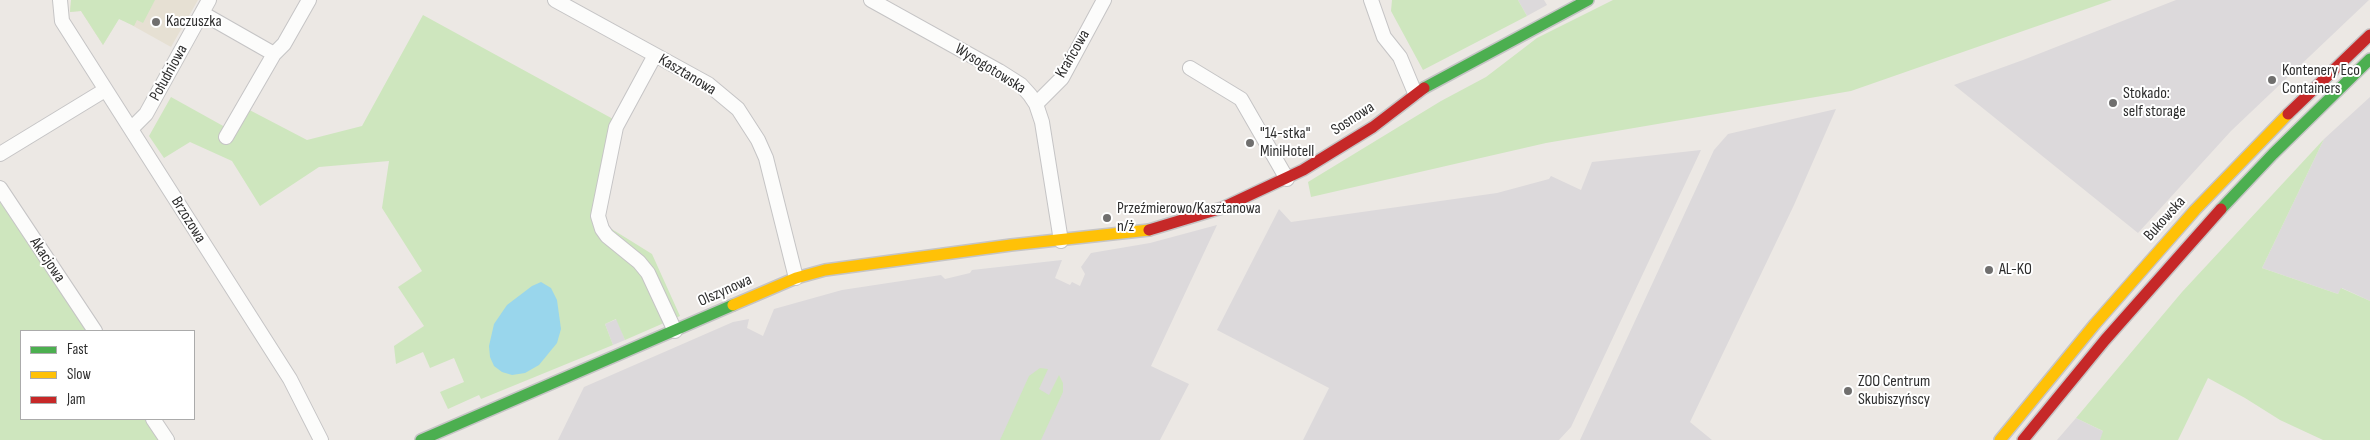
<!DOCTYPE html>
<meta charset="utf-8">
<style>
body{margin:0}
#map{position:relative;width:2370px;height:440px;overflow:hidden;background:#ece8e4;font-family:"Sofia Sans Condensed",sans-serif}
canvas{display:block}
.legend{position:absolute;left:20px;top:330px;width:175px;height:90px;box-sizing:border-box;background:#fff;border:1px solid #ababab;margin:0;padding:6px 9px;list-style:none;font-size:15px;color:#2e2e2e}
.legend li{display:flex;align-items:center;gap:10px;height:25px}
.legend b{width:25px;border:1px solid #ababab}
</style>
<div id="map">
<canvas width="2370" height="440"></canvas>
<ul class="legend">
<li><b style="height:6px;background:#4caf50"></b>Fast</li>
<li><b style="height:6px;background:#ffc107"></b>Slow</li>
<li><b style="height:6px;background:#c62828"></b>Jam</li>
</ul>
</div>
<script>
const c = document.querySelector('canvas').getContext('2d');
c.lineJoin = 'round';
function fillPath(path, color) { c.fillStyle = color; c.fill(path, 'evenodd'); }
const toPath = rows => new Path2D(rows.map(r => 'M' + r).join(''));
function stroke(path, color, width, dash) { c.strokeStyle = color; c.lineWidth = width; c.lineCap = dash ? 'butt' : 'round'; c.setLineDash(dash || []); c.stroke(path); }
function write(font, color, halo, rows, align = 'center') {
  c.font = font + ' "Sofia Sans Condensed",sans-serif'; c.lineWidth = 4; c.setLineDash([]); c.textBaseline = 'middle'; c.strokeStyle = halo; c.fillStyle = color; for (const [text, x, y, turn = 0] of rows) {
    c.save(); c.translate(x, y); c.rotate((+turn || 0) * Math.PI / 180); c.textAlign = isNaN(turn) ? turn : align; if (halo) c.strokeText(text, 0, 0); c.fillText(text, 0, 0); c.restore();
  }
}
const industrial = toPath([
 [1518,0,1544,0,1547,5,1527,16],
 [2176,0,2369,0,2231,131,2138,233,1954,85,2023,60],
 [2370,97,2370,301,2342,288,2338,294,2262,268,2324,139],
 [1836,109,1794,205,1690,422,1712,440,1580,440,1714,150,1728,134],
 [1701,150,1571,427,1559,440,1303,440,1329,388,1217,330,1279,209,1291,222,1497,193,1549,179,1551,176,1581,190,1592,162],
 [1217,225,1151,366,1189,384,1160,440,558,440,584,387,733,322,749,319,747,328,763,336,774,309,842,290,941,275,945,279,970,273,972,270,1062,260,1055,278,1070,285,1072,282,1080,286,1085,274,1081,267,1091,253,1150,243],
 [617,319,625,340,613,345,605,324],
 [2076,418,2121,440,2057,440]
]);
const education = toPath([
 [71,0,198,0,171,47,119,18,103,45,81,11,70,12]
]);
const green = toPath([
 [71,0,155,0,143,23,137,20,134,26,119,19,103,45,81,11,70,12],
 [1392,0,1518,0,1527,16,1423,70,1391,11],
 [1613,0,2112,0,1851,91,1546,143,1311,197,1308,182,1441,101,1486,77,1537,38],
 [423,15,613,119,594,218,652,254,680,316,625,340,616,319,605,324,613,345,481,399,479,395,448,409,440,392,464,382,454,358,430,368,423,352,396,364,394,346,424,326,398,287,422,271,382,208,389,161,319,167,260,206,232,161,190,142,164,158,149,136,171,97,225,127,238,104,307,140,362,126],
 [2324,139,2262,268,2338,294,2341,288,2370,301,2370,440,2323,440,2280,420,2245,398,2208,378,2178,440,2100,440,2103,431,2076,418,2182,292],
 [0,202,87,331,21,331,21,419,147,419,161,440,0,440],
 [1040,368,1048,369,1039,389,1049,395,1059,375,1063,383,1063,392,1041,440,1000,440,1029,376]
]);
const water = toPath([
 [541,282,551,288,557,300,561,329,557,343,539,365,525,373,512,375,502,372,494,366,490,357,489,346,494,324,507,305,532,286]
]);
const street = toPath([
 [60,0,62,21,290,379,321,440],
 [555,0,708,84,738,109,758,140,766,158,796,278],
 [871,0,999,71,1021,85,1030,95,1036,104,1042,122,1061,241],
 [1371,0,1384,37,1400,57,1415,93],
 [202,13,274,54],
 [655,55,616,127,598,216,602,229,607,236,639,262,648,273,675,331],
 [1190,68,1241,99,1287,179],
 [1036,104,1062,78,1104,0],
 [131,129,146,114,209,0],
 [226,137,274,54,284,44,309,0],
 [0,154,105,90],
 [0,188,95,331],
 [153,419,167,440]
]);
const fast = toPath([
 [1424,88,1588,0],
 [2221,209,2273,154,2370,59],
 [421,440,733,305]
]);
const slow = toPath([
 [733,305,796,278,825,270,1011,245,1149,230],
 [2000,440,2095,324,2195,210,2288,114]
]);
const jam = toPath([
 [2288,114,2370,35],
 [1149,230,1222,208,1303,170,1373,127,1424,88],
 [2023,440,2105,340,2221,209]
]);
const markers = [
 [156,22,5,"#706f6e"],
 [2272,80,5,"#706f6e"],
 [2113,103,5,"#706f6e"],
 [1250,143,5,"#706f6e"],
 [1107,218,5,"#706f6e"],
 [1989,270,5,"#706f6e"],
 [1848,391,5,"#706f6e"]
];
const poiNames = [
 ["Kaczuszka",166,22],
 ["Kontenery Eco",2282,71],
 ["Containers",2282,89],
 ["Stokado:",2123,94],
 ["self storage",2123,112],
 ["\"14-stka\"",1260,134],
 ["MiniHotell",1260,152],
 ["Przeźmierowo/Kasztanowa",1117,209],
 ["n/ż",1117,227],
 ["AL-KO",1999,270],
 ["ZOO Centrum",1858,382],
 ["Skubiszyńscy",1858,400]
];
const streetNames = [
 ["Krańcowa",1073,54,-60],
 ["Wysogotowska",990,69,32],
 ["Południowa",169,73,-61],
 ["Kasztanowa",687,75,31],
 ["Sosnowa",1353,119,-33],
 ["Bukowska",2165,219,-48],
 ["Brzozowa",188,220,58],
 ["Akacjowa",47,260,56],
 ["Olszynowa",725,291,-24]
];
fillPath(industrial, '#dcd9db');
fillPath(education, '#e6e0d3');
fillPath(green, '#cee6be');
fillPath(water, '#99d6ec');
stroke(street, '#c5c4c5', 16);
stroke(fast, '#c5c4c5', 14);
stroke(slow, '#c5c4c5', 14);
stroke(jam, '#c5c4c5', 14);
stroke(street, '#fcfcfb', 14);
stroke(fast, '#4caf50', 11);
stroke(slow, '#ffc107', 11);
stroke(jam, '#c62828', 11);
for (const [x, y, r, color] of markers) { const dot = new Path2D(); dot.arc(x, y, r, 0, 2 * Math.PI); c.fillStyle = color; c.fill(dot); stroke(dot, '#fff', 2); }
write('16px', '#2e2e2e', '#fff', poiNames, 'left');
write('16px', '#2e2e2e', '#fff', streetNames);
</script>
